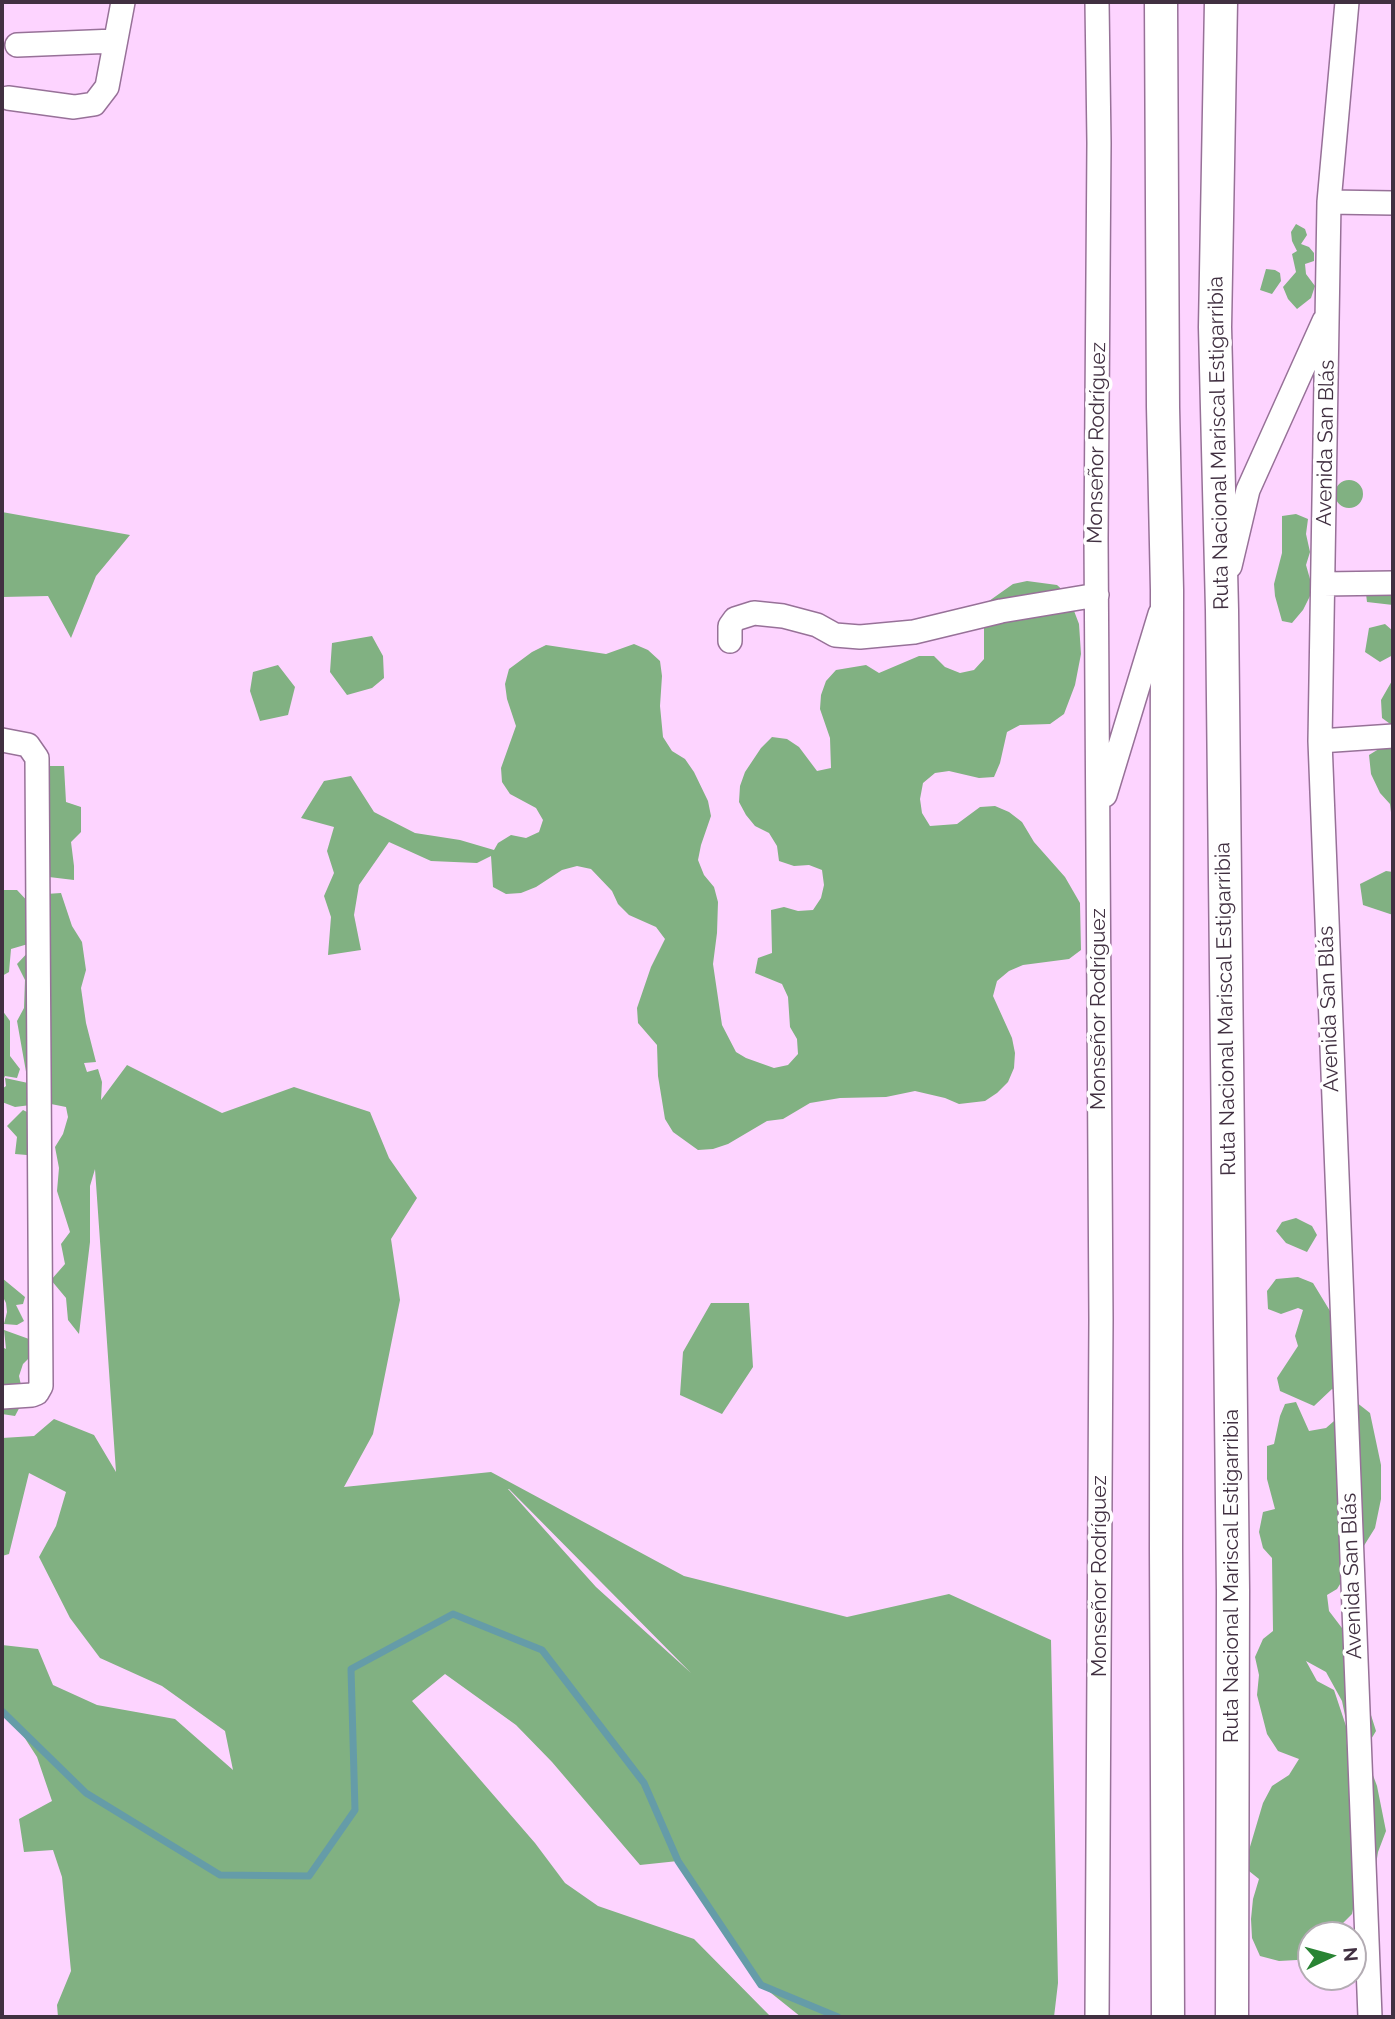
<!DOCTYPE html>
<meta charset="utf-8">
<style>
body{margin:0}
#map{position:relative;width:1395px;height:2019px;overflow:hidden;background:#fdd4ff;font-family:Raleway,sans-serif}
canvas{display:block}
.frame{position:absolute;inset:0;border:4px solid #413041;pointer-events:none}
.north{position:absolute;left:1297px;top:1921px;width:70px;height:70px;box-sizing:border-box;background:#fff;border:2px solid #b3acb3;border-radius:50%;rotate:85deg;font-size:19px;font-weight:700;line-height:28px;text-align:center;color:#413041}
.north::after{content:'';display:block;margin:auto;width:24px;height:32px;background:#298434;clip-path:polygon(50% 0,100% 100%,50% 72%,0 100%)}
</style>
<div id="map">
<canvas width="1395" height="2019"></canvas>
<div class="frame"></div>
<div class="north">N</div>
</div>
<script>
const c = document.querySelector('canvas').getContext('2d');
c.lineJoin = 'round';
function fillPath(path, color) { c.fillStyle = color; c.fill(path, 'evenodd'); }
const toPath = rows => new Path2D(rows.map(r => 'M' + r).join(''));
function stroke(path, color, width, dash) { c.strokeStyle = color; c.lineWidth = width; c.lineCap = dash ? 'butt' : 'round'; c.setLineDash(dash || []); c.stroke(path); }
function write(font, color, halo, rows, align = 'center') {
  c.font = font + ' Raleway,sans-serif'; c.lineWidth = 7; c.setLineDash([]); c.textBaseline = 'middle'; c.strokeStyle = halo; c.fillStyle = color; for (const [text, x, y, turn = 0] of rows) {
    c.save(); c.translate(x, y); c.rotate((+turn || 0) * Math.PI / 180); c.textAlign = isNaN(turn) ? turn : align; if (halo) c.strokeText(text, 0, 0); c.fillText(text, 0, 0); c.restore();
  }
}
const forest = toPath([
 [1296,224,1305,229,1307,235,1301,244,1309,247,1314,253,1314,261,1305,264,1306,274,1315,286,1311,298,1297,309,1288,299,1283,287,1296,272,1292,254,1297,251,1292,241,1291,232],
 [1266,269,1275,270,1280,273,1281,281,1272,294,1260,290],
 '1335 494a14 14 0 1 1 28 0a14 14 0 1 1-28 0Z',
 [2,512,130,535,96,576,71,638,48,596,2,597],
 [1296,514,1308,519,1306,534,1310,552,1306,565,1310,579,1310,596,1303,610,1292,623,1282,621,1275,596,1274,584,1282,553,1282,516],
 [1393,572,1393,605,1367,602,1364,577],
 [1027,581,1057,585,1068,595,1079,624,1081,654,1075,685,1064,714,1050,724,1020,725,1007,732,1000,763,994,777,979,778,949,771,935,773,923,783,920,799,922,813,930,826,957,824,980,807,995,806,1009,812,1022,822,1034,842,1065,877,1080,903,1081,950,1069,959,1023,965,1009,971,997,981,993,996,1012,1038,1015,1053,1014,1068,1008,1082,997,1093,985,1101,959,1104,945,1098,915,1091,886,1097,840,1098,810,1103,783,1119,767,1121,728,1144,713,1149,698,1150,673,1132,665,1119,658,1076,657,1045,638,1023,637,1008,651,967,665,939,656,927,629,915,618,904,612,891,591,869,577,866,562,870,536,887,521,893,506,894,493,887,491,856,477,863,431,861,389,842,359,885,354,915,361,950,328,955,331,917,324,896,334,873,327,851,334,827,301,818,324,781,351,776,374,812,415,833,460,840,494,850,498,843,511,835,526,838,539,832,543,820,536,808,510,794,502,782,501,768,516,726,507,699,505,684,509,669,532,652,546,645,606,654,634,644,648,650,660,661,662,676,660,706,663,737,672,751,685,759,694,772,708,801,711,816,701,845,698,860,704,875,714,887,718,902,717,933,713,964,722,1025,736,1052,746,1058,774,1068,788,1065,798,1054,797,1039,790,1027,788,997,782,984,755,973,758,958,772,953,771,910,784,907,798,911,813,910,821,898,824,885,822,870,809,865,794,866,779,861,777,846,769,833,755,826,746,815,739,802,740,786,745,772,761,748,772,737,787,739,799,747,817,771,831,768,830,738,820,709,821,695,826,681,836,670,866,665,879,673,919,656,934,656,945,667,960,673,974,670,984,659,984,615,989,601,1013,584],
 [1385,624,1393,631,1393,655,1380,662,1365,652,1369,628],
 [372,636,383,656,384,678,372,688,347,695,330,672,332,643],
 [278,665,295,687,288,715,260,721,250,691,253,672],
 [1393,679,1393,726,1382,718,1381,700],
 [1393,745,1393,829,1390,804,1380,793,1371,774,1369,755,1382,747],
 [46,766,64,766,66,802,81,807,81,832,71,842,74,866,74,880,49,877],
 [1386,871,1393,872,1393,915,1363,905,1360,884],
 [2,890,17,890,33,907,28,944,11,949,9,972,2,976],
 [61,893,72,926,82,942,86,970,81,988,86,1023,96,1062,84,1063,87,1072,98,1069,102,1082,101,1100,127,1065,222,1113,294,1087,370,1112,389,1158,417,1198,391,1239,400,1300,373,1434,344,1487,491,1472,684,1576,847,1617,949,1594,1051,1640,1058,1983,1054,2017,801,2017,761,1985,678,1861,640,1865,552,1762,516,1725,445,1674,412,1701,535,1843,565,1883,598,1906,694,1939,771,2017,58,2017,57,2005,71,1971,62,1877,53,1850,24,1852,19,1819,52,1801,37,1757,17,1726,2,1713,2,1645,38,1649,53,1685,97,1705,175,1719,233,1770,225,1731,162,1686,100,1658,70,1618,39,1557,56,1526,66,1492,29,1473,9,1554,2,1556,2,1438,34,1436,54,1419,94,1435,116,1472,95,1169,90,1186,90,1242,79,1334,68,1320,66,1298,51,1280,65,1264,61,1244,70,1232,57,1191,59,1168,55,1147,63,1134,68,1117,66,1107,46,1103,15,1107,2,1102,2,1089,6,1086,5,1078,28,1083,17,1021,24,1008,25,980,17,964,33,947,46,894],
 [508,1489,509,1489,691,1673,596,1587],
 [2,1010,10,1021,10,1056,20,1069,17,1078,5,1076,2,1082],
 [23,1110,35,1116,39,1156,15,1154,17,1137,7,1126],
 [1296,1218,1312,1226,1317,1235,1307,1252,1286,1243,1276,1231,1282,1222],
 [1298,1277,1313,1283,1330,1311,1346,1320,1352,1366,1357,1382,1353,1392,1339,1394,1332,1389,1314,1406,1280,1391,1277,1378,1298,1346,1295,1336,1303,1310,1298,1308,1281,1314,1268,1309,1267,1291,1276,1279],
 [2,1278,25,1297,23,1304,16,1305,24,1321,17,1325,4,1324,7,1312,6,1303,2,1295],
 [711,1303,749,1303,753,1367,722,1414,680,1395,683,1352],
 [4,1330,29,1339,29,1358,23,1364,19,1376,24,1399,15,1416,2,1414,2,1347,6,1349],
 [1296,1402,1309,1431,1326,1428,1356,1402,1370,1413,1381,1465,1381,1499,1375,1528,1337,1589,1327,1595,1329,1611,1345,1632,1376,1731,1370,1741,1350,1740,1342,1701,1326,1672,1306,1661,1317,1681,1334,1690,1346,1726,1347,1746,1368,1762,1377,1786,1386,1831,1378,1852,1375,1871,1356,1894,1352,1914,1340,1926,1325,1935,1311,1935,1311,1953,1297,1960,1279,1961,1260,1956,1252,1938,1251,1919,1253,1899,1259,1879,1244,1867,1263,1803,1272,1786,1289,1775,1299,1759,1278,1751,1267,1734,1257,1695,1259,1675,1255,1657,1263,1639,1273,1631,1272,1558,1263,1548,1259,1532,1263,1512,1275,1509,1267,1479,1267,1446,1274,1444,1280,1416,1285,1404]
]);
const stream = toPath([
 [2,1711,86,1793,220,1875,309,1876,355,1810,351,1669,453,1614,542,1650,644,1783,678,1861,761,1985,838,2017]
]);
const minor = toPath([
 [1347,2,1329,202,1320,741,1370,2017],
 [17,45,115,41],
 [8,98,74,107,94,104,107,87,123,2],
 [1329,202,1393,203],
 [1230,566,1248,490,1324,321],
 [1323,584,1393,583],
 [730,641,730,626,735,619,754,613,783,616,817,625,835,635,860,637,914,632,1001,611,1097,595],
 [2,740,28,745,37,758,41,1386,37,1393,32,1395,2,1397],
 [1320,741,1393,736],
 [1105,795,1160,614],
 [1097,2017,1101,1319,1096,538,1099,143,1097,2]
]);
const highway = toPath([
 [1161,2,1163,407,1167,590,1166,1548,1168,2017],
 [1221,2,1215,327,1222,610,1233,1590,1232,2017]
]);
const streetNames = [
 ["Monseñor Rodríguez",1097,443,-89],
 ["Ruta Nacional Mariscal Estigarribia",1219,443,-91],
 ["Avenida San Blás",1326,443,-89],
 ["Monseñor Rodríguez",1099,1009,-90],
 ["Ruta Nacional Mariscal Estigarribia",1226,1009,-91],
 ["Avenida San Blás",1329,1009,-92],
 ["Monseñor Rodríguez",1100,1576,-90],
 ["Ruta Nacional Mariscal Estigarribia",1232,1576,-90],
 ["Avenida San Blás",1352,1576,-92]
];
fillPath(forest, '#81b182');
stroke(stream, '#659ca8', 7);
stroke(minor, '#977198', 26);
stroke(highway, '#977198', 35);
stroke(minor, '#fff', 23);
stroke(highway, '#fff', 32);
write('21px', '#413041', '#fff', streetNames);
</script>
